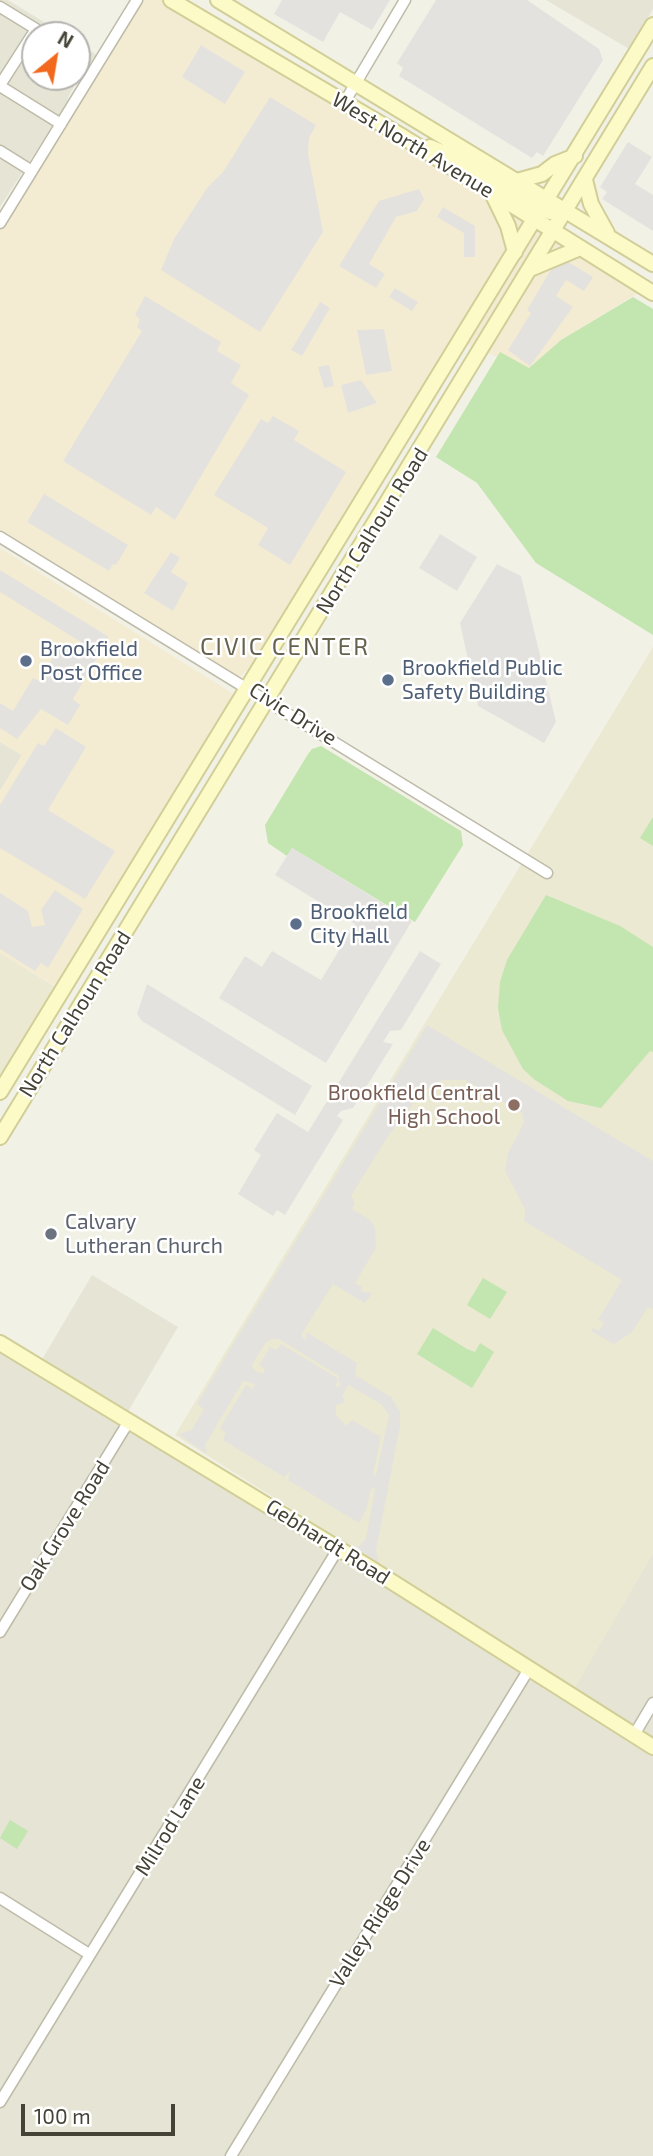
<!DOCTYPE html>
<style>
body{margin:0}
#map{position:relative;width:653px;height:2156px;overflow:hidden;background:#f2f1e6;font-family:"Exo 2",sans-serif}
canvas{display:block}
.north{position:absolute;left:21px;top:21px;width:70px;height:70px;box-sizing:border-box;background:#fff;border:2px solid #b5b3af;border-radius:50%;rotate:30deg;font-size:19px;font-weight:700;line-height:28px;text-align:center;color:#454236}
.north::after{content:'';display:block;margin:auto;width:24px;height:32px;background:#f2691e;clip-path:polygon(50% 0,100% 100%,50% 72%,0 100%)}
.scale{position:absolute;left:21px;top:2104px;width:154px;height:32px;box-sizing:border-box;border:4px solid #454236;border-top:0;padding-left:9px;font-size:21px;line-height:24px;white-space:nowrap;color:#454236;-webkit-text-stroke:5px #fff;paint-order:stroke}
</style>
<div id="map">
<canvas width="653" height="2156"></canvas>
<div class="north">N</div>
<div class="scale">100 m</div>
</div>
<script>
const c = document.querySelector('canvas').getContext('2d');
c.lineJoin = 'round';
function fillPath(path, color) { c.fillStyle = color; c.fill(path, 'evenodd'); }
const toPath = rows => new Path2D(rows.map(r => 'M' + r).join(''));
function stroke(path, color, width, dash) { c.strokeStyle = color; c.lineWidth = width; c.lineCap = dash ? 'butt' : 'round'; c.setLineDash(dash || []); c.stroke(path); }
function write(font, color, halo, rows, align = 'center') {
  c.font = font + ' "Exo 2",sans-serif'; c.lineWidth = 5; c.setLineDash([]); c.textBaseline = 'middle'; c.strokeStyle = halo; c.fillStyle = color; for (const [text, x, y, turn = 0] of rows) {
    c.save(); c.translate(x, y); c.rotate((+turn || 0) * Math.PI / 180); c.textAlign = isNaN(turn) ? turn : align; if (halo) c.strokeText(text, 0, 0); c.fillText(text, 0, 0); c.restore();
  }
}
const residential = toPath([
 [0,0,8,0,65,35,35,35,35,77,77,77,77,42,97,55,84,69,68,97,67,103,0,207],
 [546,0,653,0,653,9,629,49],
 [0,742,22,755,0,791],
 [92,1275,178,1327,120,1425,350,1567,411,1600,567,1700,653,1553,653,2156,0,2156,0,1353,34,1373]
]);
const commercial = toPath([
 [137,0,171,0,524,213,638,293,561,340,528,369,453,339,253,665,236,680,0,537,0,223],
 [0,548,232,693,229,705,55,986,0,953,0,791,22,755,0,742]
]);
const education = toPath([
 [653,647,653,1553,575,1688,175,1435],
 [0,953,62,991,0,1092]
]);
const green = toPath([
 [633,297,653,309,653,635,536,563,477,483,436,457,500,352,529,368,561,340],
 [321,746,461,831,463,845,415,922,292,848,287,856,268,843,265,825,308,754,312,749],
 [653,817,653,846,640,838],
 [546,895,620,926,653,947,653,1052,650,1051,601,1108,568,1101,535,1080,523,1069,502,1030,498,1008,500,982,507,960],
 [483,1278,507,1292,490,1319,467,1305],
 [433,1328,467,1349,475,1352,480,1343,494,1352,472,1388,417,1354],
 [10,1820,28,1831,17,1849,0,1838]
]);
const parking = toPath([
 [282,0,390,0,372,30,340,12,323,42,274,14],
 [436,0,527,0,599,49,603,60,543,156,537,152,532,158,399,76,403,68,397,63],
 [201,45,245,72,225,104,182,77],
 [270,97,316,125,309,138,308,153,323,232,260,332,161,270,174,239,207,188,223,172],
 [628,142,652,157,635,184,653,195,653,231,602,199,607,192,600,187],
 [419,189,424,199,417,211,396,217,369,264,385,274,376,288,339,266,379,201],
 [443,207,475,226,475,257,464,257,464,233,437,217],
 [559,256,593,277,584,291,566,280,556,296,573,307,530,366,508,350,531,313,527,310],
 [395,288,418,302,412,311,389,297],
 [145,296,221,342,217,351,241,365,231,383,249,395,175,520,156,507,151,515,63,461,142,331,137,327,140,319,135,315],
 [320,302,330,308,302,356,291,350],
 [384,329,392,371,366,375,357,330],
 [329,365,334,386,324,388,318,367],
 [361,380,377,403,348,413,341,385],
 [273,416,299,431,294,440,346,472,290,565,258,545,268,528,214,495,261,419,268,423],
 [44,494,128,545,116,565,113,564,109,571,27,522],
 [440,534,477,557,457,591,419,568],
 [171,552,180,558,171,572,188,583,173,611,144,593],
 [497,564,521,576,556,722,544,743,478,706,460,623],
 [0,570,109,637,73,699,80,705,68,725,41,709,17,739,0,728,0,703,13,711,33,678,39,681,61,644,78,654,84,644,0,592],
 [56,728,86,747,48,810,115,851,85,899,0,848,0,805,38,743,44,746],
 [292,848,412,921,326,1063,219,998,245,956,262,967,272,951,321,980,355,924,275,875],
 [55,890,83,909,48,968,41,963,35,971,0,949,0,893,28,911,32,927,45,925,41,910],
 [420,951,441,964,401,1030,390,1031,383,1042,393,1044,353,1108,341,1111,337,1116,343,1120,285,1215,277,1210,273,1216,238,1194,261,1155,254,1150,277,1113,308,1132],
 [147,984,312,1086,295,1115,142,1021,137,1014],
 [427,1025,653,1161,653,1309,648,1307,632,1332,614,1344,591,1331,593,1328,599,1331,604,1323,598,1320,622,1280,524,1221,525,1209,505,1171,508,1153,524,1123,522,1112,465,1080,442,1080,421,1093,388,1136,351,1196,355,1203,352,1209,370,1220,375,1228,376,1248,355,1283,362,1287,361,1291,372,1293,365,1303,333,1284,301,1335,306,1341,306,1332,357,1363,355,1375,391,1397,400,1412,400,1426,376,1550,379,1563,357,1548,366,1539,375,1488,371,1489,366,1510,359,1523,288,1480,290,1471,284,1477,223,1440,226,1433,220,1428,246,1385,253,1389,255,1384,243,1381,205,1445,207,1454,178,1434,192,1430,204,1409,197,1404],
 [272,1339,279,1339,339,1376,340,1387,335,1386,339,1379,281,1344,277,1350,270,1347,259,1365,265,1369,263,1374,254,1370,252,1365,266,1342],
 [349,1385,382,1405,389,1415,376,1476,373,1474,381,1437,352,1420,346,1426,336,1415,336,1405,342,1403,345,1400,342,1395]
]);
const street = toPath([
 [0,7,36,29,0,85],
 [0,86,61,124],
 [344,103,405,0],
 [0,151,32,171],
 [0,223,137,0],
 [0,537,547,873],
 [0,1632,129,1421],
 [634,1735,653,1703],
 [0,1898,89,1954],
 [0,2102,338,1549],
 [231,2156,529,1669]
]);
const secondary = toPath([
 [171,0,400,135,653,293],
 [218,0,653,264],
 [430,147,460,160,550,212],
 [585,180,591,204,607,233],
 [517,181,542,174,555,164,575,156],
 [493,195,508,226,515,252],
 [530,269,580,248],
 [0,1092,653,25],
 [0,1137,653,66],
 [0,1343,367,1566,653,1747]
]);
const markers = [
 [26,661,7,"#5c6f8a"],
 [388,680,7,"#5c6f8a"],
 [296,924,7,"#5c6f8a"],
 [514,1105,7,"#8d6e63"],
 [51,1234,7,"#6b7280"]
];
const streetNames = [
 ["West North Avenue",413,145,31],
 ["North Calhoun Road",372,531,-58],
 ["Civic Drive",293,714,32],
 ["North Calhoun Road",75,1014,-58],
 ["Oak Grove Road",65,1526,-58],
 ["Gebhardt Road",328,1542,32],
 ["Milrod Lane",170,1826,-58],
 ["Valley Ridge Drive",380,1913,-58]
];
const serviceNames = [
 ["Brookfield",40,649],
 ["Post Office",40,673],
 ["Brookfield Public",402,668],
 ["Safety Building",402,692],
 ["Brookfield",310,912],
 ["City Hall",310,936]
];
const educationNames = [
 ["Brookfield Central",500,1093],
 ["High School",500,1117]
];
const worshipNames = [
 ["Calvary",65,1222],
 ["Lutheran Church",65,1246]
];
const quarterNames = [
 ["CIVIC CENTER",285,647]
];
fillPath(residential, '#e6e4d4');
fillPath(commercial, '#f4ecd2');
fillPath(education, '#ebe9d1');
fillPath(green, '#c3e5b0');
fillPath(parking, '#e4e2de');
stroke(street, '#bebba9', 13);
stroke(secondary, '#d1ce98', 18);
stroke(street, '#fff', 10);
stroke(secondary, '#fcfac6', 14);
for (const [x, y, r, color] of markers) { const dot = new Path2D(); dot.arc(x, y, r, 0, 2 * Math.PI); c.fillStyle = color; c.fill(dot); stroke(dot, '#fff', 2.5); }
write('21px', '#454236', '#fff', streetNames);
write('21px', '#4e5e75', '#fff', serviceNames, 'left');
write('21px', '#785e54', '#fff', educationNames, 'right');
write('21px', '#5b616d', '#fff', worshipNames, 'left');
c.letterSpacing = '2px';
write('24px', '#67624d', '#fff', quarterNames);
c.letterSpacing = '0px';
</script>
